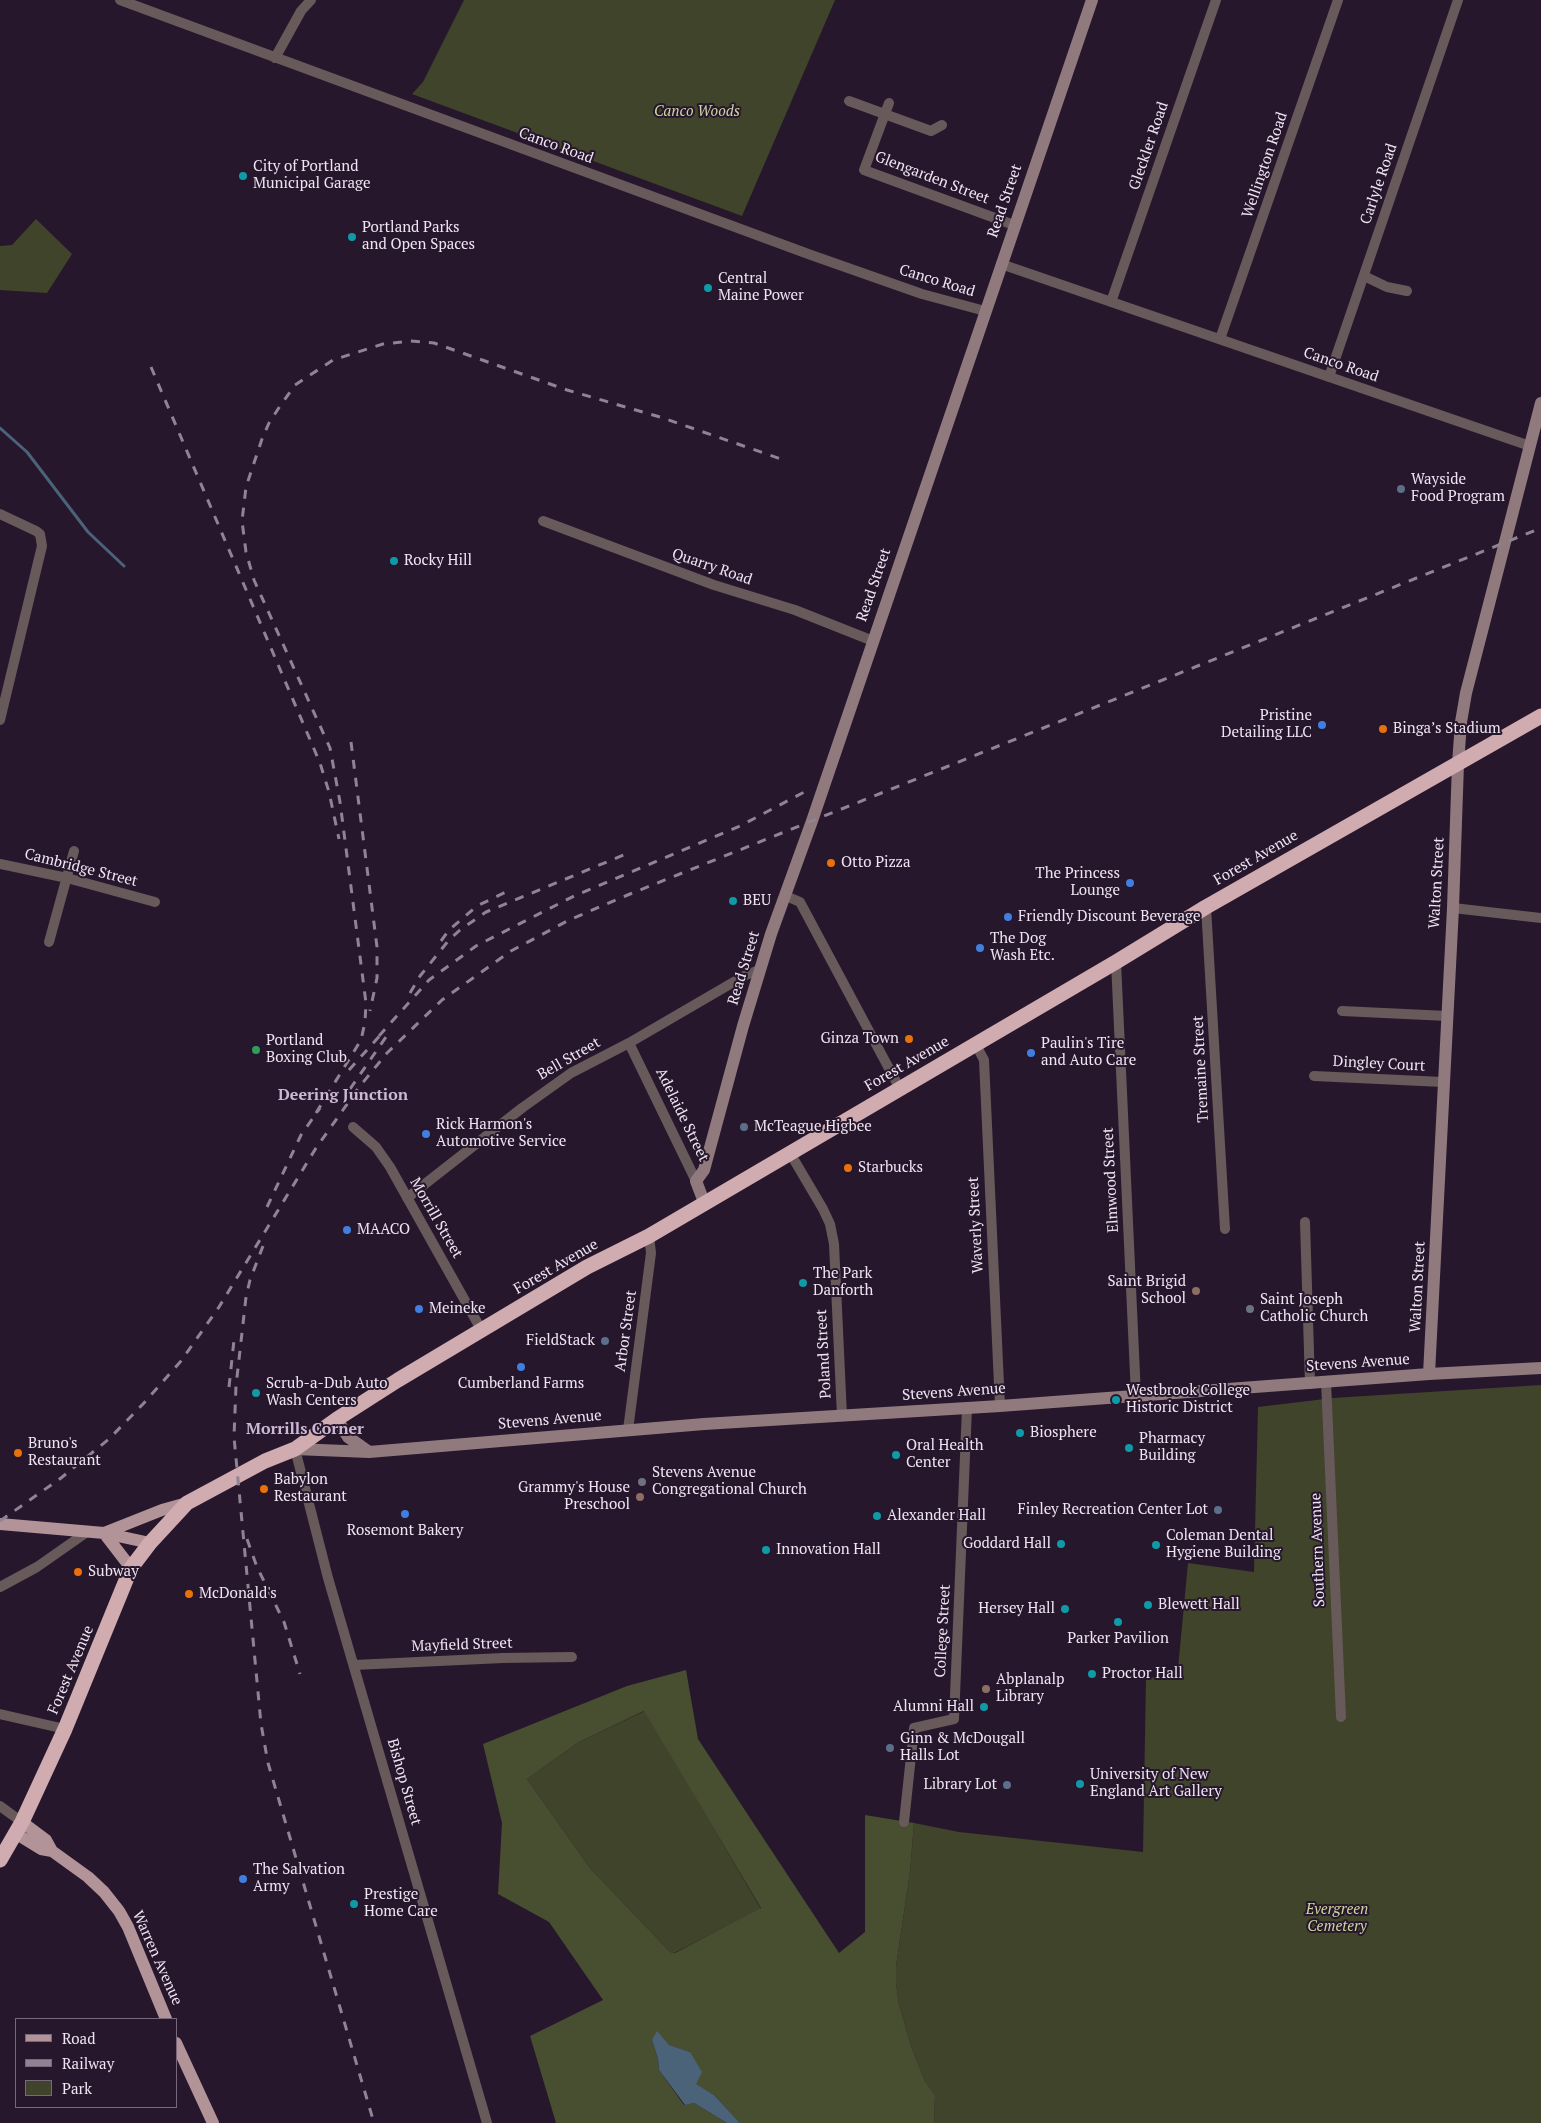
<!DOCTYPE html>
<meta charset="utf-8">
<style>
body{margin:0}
#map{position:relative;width:1541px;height:2123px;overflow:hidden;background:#27172c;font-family:"PT Serif",serif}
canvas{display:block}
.legend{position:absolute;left:15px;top:2018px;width:162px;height:90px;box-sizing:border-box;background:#27172c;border:1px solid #77697b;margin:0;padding:6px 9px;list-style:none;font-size:15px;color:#eee4f2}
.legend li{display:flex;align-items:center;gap:10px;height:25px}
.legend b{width:25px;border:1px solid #77697b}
</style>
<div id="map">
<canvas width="1541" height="2123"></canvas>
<ul class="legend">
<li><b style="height:6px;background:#b29498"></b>Road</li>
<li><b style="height:6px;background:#908394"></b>Railway</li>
<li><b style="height:14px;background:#3f442a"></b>Park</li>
</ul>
</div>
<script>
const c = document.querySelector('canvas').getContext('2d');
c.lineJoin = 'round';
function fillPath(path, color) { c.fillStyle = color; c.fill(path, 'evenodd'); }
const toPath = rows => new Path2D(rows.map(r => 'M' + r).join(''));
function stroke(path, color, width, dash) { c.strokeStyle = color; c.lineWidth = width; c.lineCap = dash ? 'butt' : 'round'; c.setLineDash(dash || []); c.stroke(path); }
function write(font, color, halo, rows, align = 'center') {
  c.font = font + ' "PT Serif",serif'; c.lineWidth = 4; c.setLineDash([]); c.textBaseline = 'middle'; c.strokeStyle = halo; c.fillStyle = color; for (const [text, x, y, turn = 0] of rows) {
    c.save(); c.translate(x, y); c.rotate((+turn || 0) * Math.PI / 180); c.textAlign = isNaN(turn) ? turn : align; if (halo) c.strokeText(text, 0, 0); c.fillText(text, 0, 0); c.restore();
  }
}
const green = toPath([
 [464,0,835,0,742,216,412,94,423,82],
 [36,219,72,254,47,293,0,290,0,246,12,245],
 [1541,1385,1541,2123,934,2123,935,2095,925,2081,911,2046,899,2004,896,1984,896,1966,910,1872,914,1823,959,1832,1143,1852,1146,1677,1177,1679,1188,1563,1254,1572,1258,1407,1333,1398],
 [645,1711,761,1909,674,1953,670,1952,590,1868,527,1779,579,1742]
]);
const forest = toPath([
 [686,1670,698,1739,839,1953,865,1932,865,1815,914,1823,910,1872,896,1966,896,1984,899,2004,911,2046,925,2081,935,2095,934,2123,740,2123,714,2095,695,2084,690,2052,652,2040,658,2059,659,2070,684,2105,694,2103,727,2123,556,2123,530,2036,603,2000,549,1922,498,1894,502,1823,483,1744,627,1686],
 [644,1711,761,1908,675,1953,670,1952,590,1868,527,1779,579,1742]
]);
const water = toPath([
 [657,2031,669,2045,690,2052,702,2072,696,2084,714,2095,740,2123,727,2123,694,2103,685,2105,659,2070,658,2059,652,2040]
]);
const stream = toPath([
 [0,428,27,452,88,532,124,566]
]);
const street = toPath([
 [120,0,811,255,922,294,985,311],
 [275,58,301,11,311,0],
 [849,101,931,131,942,125],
 [889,103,864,170,1014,225],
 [1001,264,1530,446],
 [1364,276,1387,287,1407,291],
 [1111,302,1216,0],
 [1220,339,1338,0],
 [1329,377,1458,0],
 [0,514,36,531,40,534,42,546,0,720],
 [543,521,714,585,795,610,873,641],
 [0,864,67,878,155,902],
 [786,896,800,902,900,1089],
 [1206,907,1225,1229],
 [1453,908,1541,918],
 [49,942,74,851],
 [1116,962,1136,1396],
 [1342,1011,1447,1016],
 [629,1043,696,1181],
 [976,1045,984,1060,1000,1406],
 [1314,1076,1443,1082],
 [353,1127,376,1147,390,1167,482,1331],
 [790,1153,823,1209,830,1224,834,1244,842,1416],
 [407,1198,522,1108,571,1073,629,1043,744,976,761,969],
 [1305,1222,1310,1384],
 [1326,1382,1341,1717],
 [628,1430,651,1253,649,1236],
 [295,1449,328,1578,487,2123],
 [0,1587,37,1567,87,1532],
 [354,1665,503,1658,572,1657],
 [0,1714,65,1729],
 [0,1806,22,1822],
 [904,1822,914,1728,954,1719,967,1408]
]);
const secondary = toPath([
 [704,1202,696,1181,704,1170,743,1026,771,934,812,821,1092,0],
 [1429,1374,1453,908,1458,764,1461,722,1466,693,1541,403],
 [337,1419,348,1437,369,1452],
 [295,1449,369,1452,704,1424,1000,1406,1429,1374,1541,1368]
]);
const primary = toPath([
 [0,1524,104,1533,162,1510,187,1503],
 [104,1533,150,1543],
 [104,1533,131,1568],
 [22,1822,46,1840,52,1851,88,1877,104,1892,119,1911,128,1927,166,2019],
 [15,1833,41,1849,52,1851],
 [176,2043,213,2123]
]);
const highway = toPath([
 [0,1860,22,1822,65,1729,131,1568,150,1543,187,1503,265,1461,295,1449,337,1419,398,1380,587,1267,649,1236,1116,962,1206,907,1541,716]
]);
const rail = toPath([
 [151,367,320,763,329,792,339,839],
 [351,742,377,947,377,978,370,1011],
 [441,941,449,930,477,906,510,890],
 [410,993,420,976,449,940,460,930,486,912,626,854],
 [379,1036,429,980,476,946,574,896,740,826,810,789],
 [349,1070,384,1031],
 [350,1089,386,1037],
 [316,1113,361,1040,365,1022,366,1003,340,802,330,748,254,580,246,552,242,521,246,487,262,439,269,423,280,406,295,385,333,360,383,344,410,341,434,343,567,390,660,417,781,459],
 [267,1207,301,1135,320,1108],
 [263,1246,250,1280,246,1297,236,1386,234,1437,261,1724,268,1763,374,2123],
 [229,1387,234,1340],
 [0,1521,61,1478,109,1439,143,1404,181,1361,219,1307,316,1148,360,1086,387,1053,442,1000,511,951,569,920,630,894,1541,528],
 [247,1539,257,1567,284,1622,300,1674]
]);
const markers = [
 [243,176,5,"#0f9aa8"],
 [352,237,5,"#0f9aa8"],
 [708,288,5,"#0f9aa8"],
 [1401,489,5,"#5c6f8a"],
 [394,561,5,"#0f9aa8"],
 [1322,725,5,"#3f7fe0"],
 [1383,729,5,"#e8710a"],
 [831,863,5,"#e8710a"],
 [1130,883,5,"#3f7fe0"],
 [733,901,5,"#0f9aa8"],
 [1008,917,5,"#3f7fe0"],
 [980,948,5,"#3f7fe0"],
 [909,1039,5,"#e8710a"],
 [256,1050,5,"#2e9e5b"],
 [1031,1053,5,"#3f7fe0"],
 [744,1127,5,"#5c6f8a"],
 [426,1134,5,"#3f7fe0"],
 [848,1168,5,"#e8710a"],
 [347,1230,5,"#3f7fe0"],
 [803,1283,5,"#0f9aa8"],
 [1196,1291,5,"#8d6e63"],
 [419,1309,5,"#3f7fe0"],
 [1250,1309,5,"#6b7280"],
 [605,1341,5,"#5c6f8a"],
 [521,1367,5,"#3f7fe0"],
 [256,1393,5,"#0f9aa8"],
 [1116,1400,5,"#0f9aa8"],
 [1020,1433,5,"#0f9aa8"],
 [1129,1448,5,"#0f9aa8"],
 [18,1453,5,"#e8710a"],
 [896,1455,5,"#0f9aa8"],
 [642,1482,5,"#6b7280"],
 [264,1489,5,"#e8710a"],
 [640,1497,5,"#8d6e63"],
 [1218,1510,5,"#5c6f8a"],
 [405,1514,5,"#3f7fe0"],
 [877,1516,5,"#0f9aa8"],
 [1061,1544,5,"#0f9aa8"],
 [1156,1545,5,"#0f9aa8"],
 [766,1550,5,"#0f9aa8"],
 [78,1572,5,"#e8710a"],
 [189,1594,5,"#e8710a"],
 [1148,1605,5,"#0f9aa8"],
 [1065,1609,5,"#0f9aa8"],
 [1118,1622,5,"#0f9aa8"],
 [1092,1674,5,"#0f9aa8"],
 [986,1689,5,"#8d6e63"],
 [984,1707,5,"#0f9aa8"],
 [890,1748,5,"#5c6f8a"],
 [1080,1784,5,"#0f9aa8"],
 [1007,1785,5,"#5c6f8a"],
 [243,1879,5,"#3f7fe0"],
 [354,1904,5,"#0f9aa8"]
];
const parkNames = [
 ["Canco Woods",697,112],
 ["Evergreen",1337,1910],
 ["Cemetery",1337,1927]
];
const streetNames = [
 ["Canco Road",556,146,20],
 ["Gleckler Road",1149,146,-71],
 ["Wellington Road",1265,165,-71],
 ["Glengarden Street",932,178,21],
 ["Carlyle Road",1379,184,-71],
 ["Read Street",1005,201,-71],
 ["Canco Road",937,281,17],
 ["Canco Road",1341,365,19],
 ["Quarry Road",712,567,19],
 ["Read Street",874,585,-71],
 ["Forest Avenue",1256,858,-30],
 ["Cambridge Street",81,868,14],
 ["Walton Street",1437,883,-87],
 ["Read Street",744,968,-73],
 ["Bell Street",569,1059,-30],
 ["Forest Avenue",907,1064,-30],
 ["Dingley Court",1379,1064,3],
 ["Tremaine Street",1201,1069,-93],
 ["Adelaide Street",682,1115,64],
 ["Elmwood Street",1111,1180,-93],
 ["Morrill Street",436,1218,60],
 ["Waverly Street",976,1225,-93],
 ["Forest Avenue",556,1267,-30],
 ["Walton Street",1418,1287,-87],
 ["Arbor Street",626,1331,-82],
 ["Poland Street",824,1354,-93],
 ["Stevens Avenue",1358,1363,-4],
 ["Stevens Avenue",954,1392,-4],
 ["Stevens Avenue",550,1420,-5],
 ["Southern Avenue",1318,1550,-92],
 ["College Street",943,1631,-87],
 ["Mayfield Street",462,1645,-2],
 ["Forest Avenue",71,1670,-67],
 ["Bishop Street",404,1782,74],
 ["Warren Avenue",157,1958,66]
];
const poiNames = [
 ["City of Portland",253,167],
 ["Municipal Garage",253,184],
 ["Portland Parks",362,228],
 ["and Open Spaces",362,245],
 ["Central",718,279],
 ["Maine Power",718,296],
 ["Wayside",1411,480],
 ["Food Program",1411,497],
 ["Rocky Hill",404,561],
 ["Pristine",1312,716,"right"],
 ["Detailing LLC",1312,733,"right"],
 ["Binga’s Stadium",1393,729],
 ["Otto Pizza",841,863],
 ["The Princess",1120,874,"right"],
 ["Lounge",1120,891,"right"],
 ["BEU",743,901],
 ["Friendly Discount Beverage",1018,917],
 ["The Dog",990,939],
 ["Wash Etc.",990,956],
 ["Ginza Town",899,1039,"right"],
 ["Portland",266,1041],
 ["Boxing Club",266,1058],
 ["Paulin's Tire",1041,1044],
 ["and Auto Care",1041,1061],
 ["Rick Harmon's",436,1125],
 ["Automotive Service",436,1142],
 ["McTeague Higbee",754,1127],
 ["Starbucks",858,1168],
 ["MAACO",357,1230],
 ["The Park",813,1274],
 ["Danforth",813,1291],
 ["Saint Brigid",1186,1282,"right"],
 ["School",1186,1299,"right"],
 ["Saint Joseph",1260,1300],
 ["Catholic Church",1260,1317],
 ["Meineke",429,1309],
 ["FieldStack",595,1341,"right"],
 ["Scrub-a-Dub Auto",266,1384],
 ["Wash Centers",266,1401],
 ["Cumberland Farms",521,1384,"center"],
 ["Westbrook College",1126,1391],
 ["Historic District",1126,1408],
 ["Biosphere",1030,1433],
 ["Pharmacy",1139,1439],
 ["Building",1139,1456],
 ["Bruno's",28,1444],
 ["Restaurant",28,1461],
 ["Oral Health",906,1446],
 ["Center",906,1463],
 ["Stevens Avenue",652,1473],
 ["Congregational Church",652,1490],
 ["Babylon",274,1480],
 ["Restaurant",274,1497],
 ["Grammy's House",630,1488,"right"],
 ["Preschool",630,1505,"right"],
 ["Finley Recreation Center Lot",1208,1510,"right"],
 ["Alexander Hall",887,1516],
 ["Rosemont Bakery",405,1531,"center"],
 ["Coleman Dental",1166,1536],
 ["Hygiene Building",1166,1553],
 ["Goddard Hall",1051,1544,"right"],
 ["Innovation Hall",776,1550],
 ["Subway",88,1572],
 ["McDonald's",199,1594],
 ["Blewett Hall",1158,1605],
 ["Hersey Hall",1055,1609,"right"],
 ["Parker Pavilion",1118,1639,"center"],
 ["Proctor Hall",1102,1674],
 ["Abplanalp",996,1680],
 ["Library",996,1697],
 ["Alumni Hall",974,1707,"right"],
 ["Ginn & McDougall",900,1739],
 ["Halls Lot",900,1756],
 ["University of New",1090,1775],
 ["England Art Gallery",1090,1792],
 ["Library Lot",997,1785,"right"],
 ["The Salvation",253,1870],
 ["Army",253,1887],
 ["Prestige",364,1895],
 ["Home Care",364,1912]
];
const neighbourhoodNames = [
 ["Deering Junction",343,1095],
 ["Morrills Corner",305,1429]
];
fillPath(green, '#3f442a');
fillPath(forest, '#484e30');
fillPath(water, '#4a6379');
stroke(stream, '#4a6379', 3);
stroke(street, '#68595b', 10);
stroke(secondary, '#917a7d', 12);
stroke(primary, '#b29498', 12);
stroke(highway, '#d0abb0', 15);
stroke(rail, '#908394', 3, [9, 9]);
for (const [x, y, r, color] of markers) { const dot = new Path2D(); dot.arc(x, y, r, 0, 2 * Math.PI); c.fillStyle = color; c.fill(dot); stroke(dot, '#27172c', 2); }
write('italic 15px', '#ccd79e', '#27172c', parkNames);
write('15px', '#eee4f2', '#27172c', streetNames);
write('15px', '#eee4f2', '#27172c', poiNames, 'left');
write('bold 16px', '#ccb8d3', '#27172c', neighbourhoodNames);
</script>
